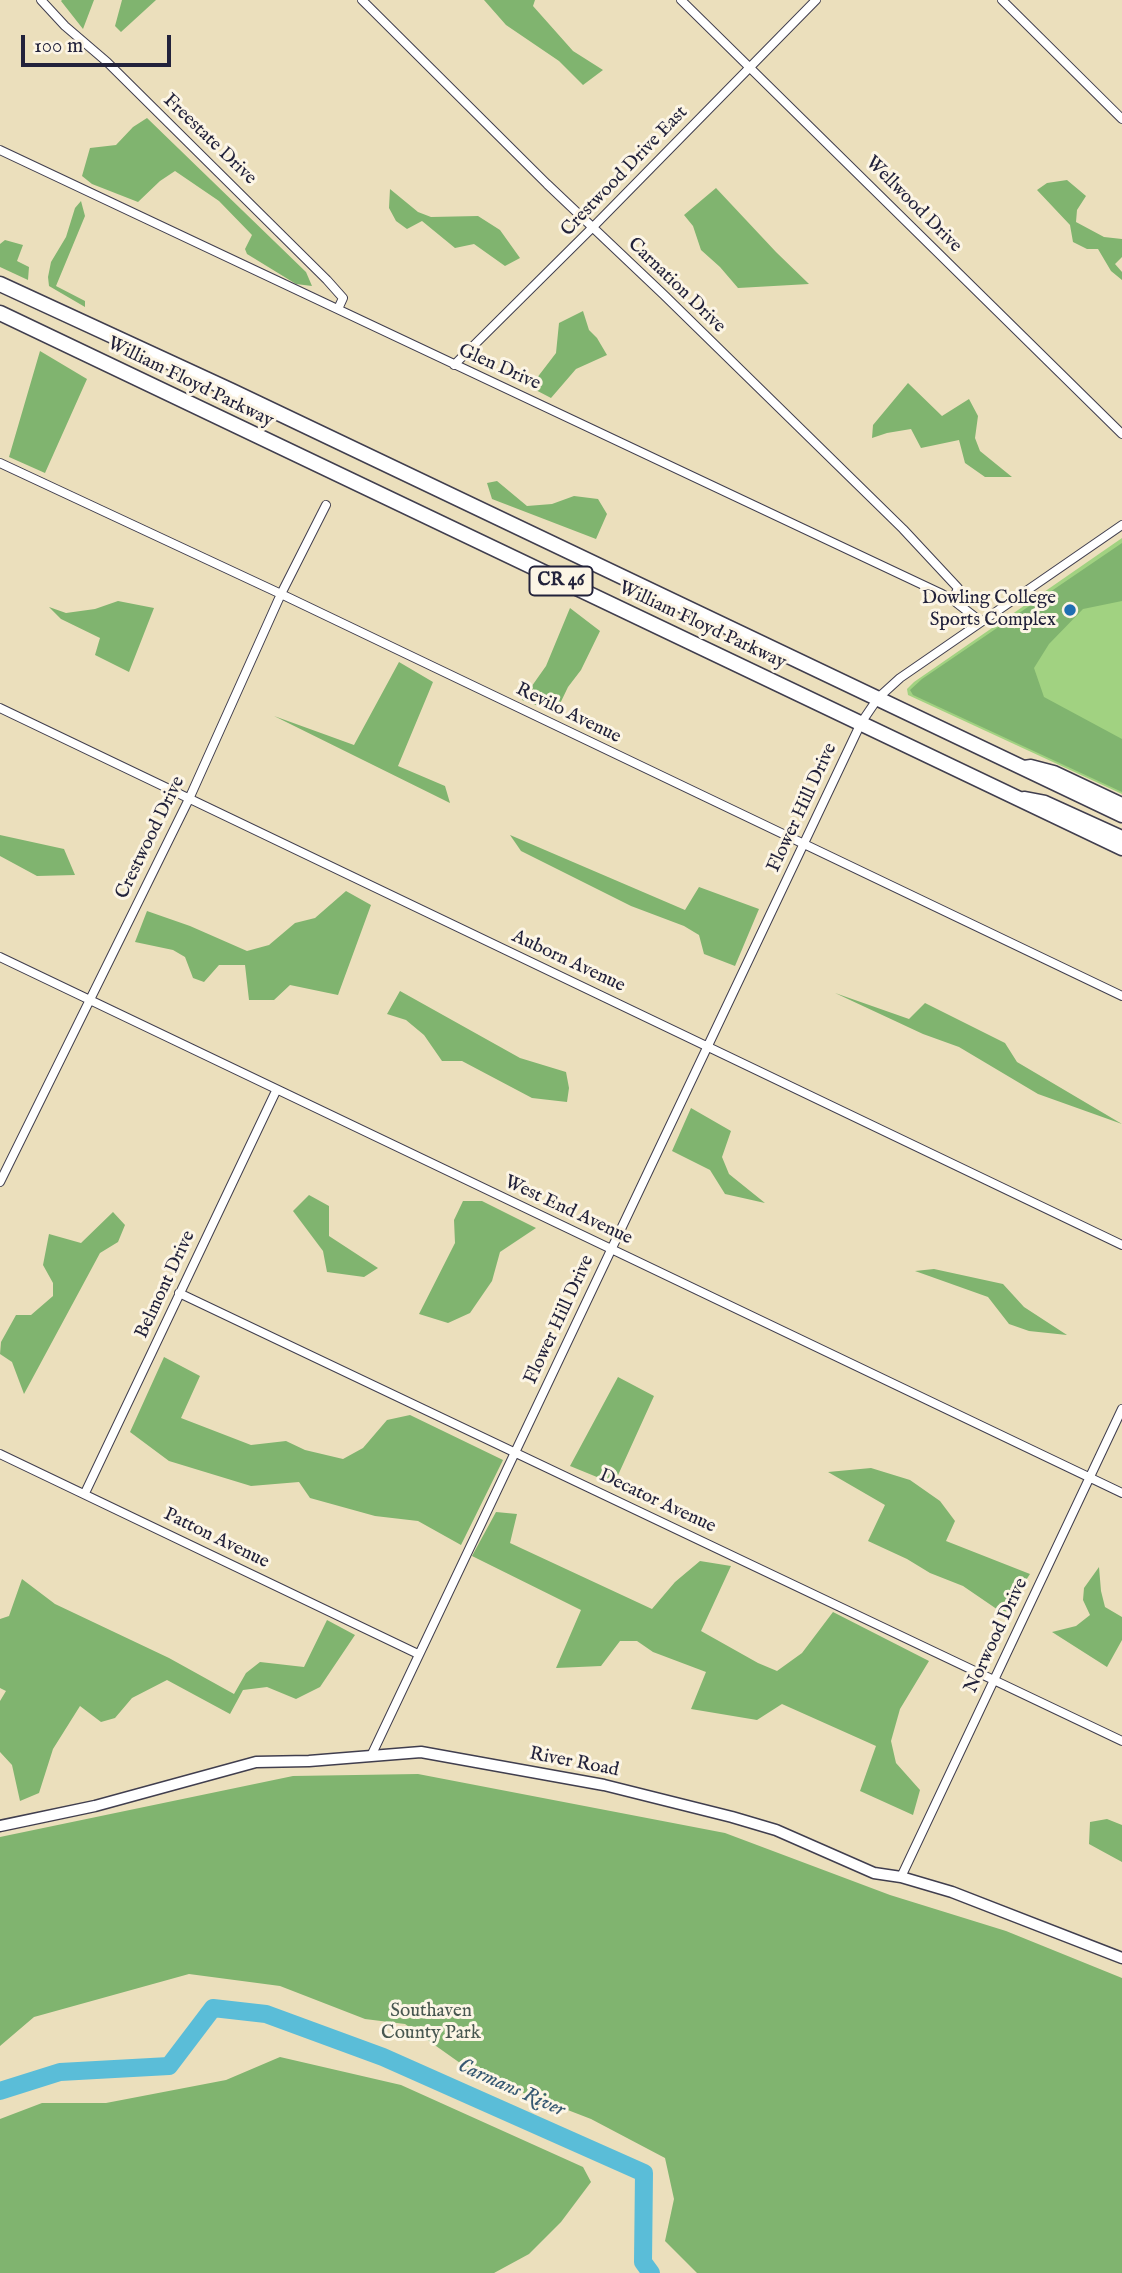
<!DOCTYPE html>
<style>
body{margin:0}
#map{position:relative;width:1122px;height:2273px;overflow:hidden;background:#ebdfbc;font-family:"IM FELL English",serif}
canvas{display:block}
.scale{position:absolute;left:21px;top:35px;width:150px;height:32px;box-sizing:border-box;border:4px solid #22223b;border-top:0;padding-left:9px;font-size:21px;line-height:24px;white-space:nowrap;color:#22223b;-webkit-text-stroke:5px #fcf5e5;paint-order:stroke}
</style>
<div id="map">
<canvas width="1122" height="2273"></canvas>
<div class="scale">100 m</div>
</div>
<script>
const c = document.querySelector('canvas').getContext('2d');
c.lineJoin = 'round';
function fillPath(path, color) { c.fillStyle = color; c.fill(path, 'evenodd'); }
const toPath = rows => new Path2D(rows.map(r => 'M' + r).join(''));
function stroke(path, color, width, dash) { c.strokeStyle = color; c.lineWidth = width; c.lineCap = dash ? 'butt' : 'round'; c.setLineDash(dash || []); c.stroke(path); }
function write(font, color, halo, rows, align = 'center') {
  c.font = font + ' "IM FELL English",serif'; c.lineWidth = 6; c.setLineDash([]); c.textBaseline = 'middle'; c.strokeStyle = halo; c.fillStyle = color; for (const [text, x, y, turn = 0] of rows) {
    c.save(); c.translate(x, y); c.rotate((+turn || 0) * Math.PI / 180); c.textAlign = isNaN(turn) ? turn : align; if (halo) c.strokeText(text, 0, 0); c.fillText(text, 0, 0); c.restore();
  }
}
const green = toPath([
 [1122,538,1122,794,908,695,907,689,914,682]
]);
const forest = toPath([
 [94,0,83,29,61,1,62,0],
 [122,0,156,0,121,32,115,26],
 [484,0,535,0,533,6,573,51,603,70,583,85,559,61,506,25],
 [147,118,306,272,312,286,296,284,247,254,245,249,252,235,219,201,175,171,160,181,138,202,92,184,82,176,90,148,116,145,133,127],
 [1067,180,1086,196,1077,210,1076,222,1104,237,1122,239,1122,257,1115,264,1122,272,1122,280,1111,271,1098,249,1087,249,1073,242,1070,225,1037,190,1047,183],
 [716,188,776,252,809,284,738,288,720,267,701,250,693,226,684,215],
 [390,189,418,212,431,217,478,216,500,230,520,258,505,266,474,244,455,248,422,221,407,229,396,221,389,208],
 [81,201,85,216,56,286,85,301,85,307,49,286,48,277,51,262,66,237,75,208],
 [5,240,23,245,17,261,29,267,28,280,0,267,0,244],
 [583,311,589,330,597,338,607,355,576,369,551,398,530,387,556,353,559,323],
 [40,351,87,379,45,473,9,457],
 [908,383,942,416,969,399,978,416,975,438,980,451,1012,477,985,477,965,463,959,440,921,448,911,429,887,433,872,438,873,425],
 [497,481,527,506,552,504,574,496,598,499,607,514,596,539,492,499,487,483],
 [1122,543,1122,601,1083,609,1049,644,1034,668,1044,697,1122,739,1122,792,913,695,910,690,922,679],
 [118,601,154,608,129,672,95,655,100,638,61,619,49,607,66,613,95,609],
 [570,608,600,631,581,670,568,687,556,712,522,700,546,666],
 [399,662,433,682,398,766,445,786,450,803,274,716,354,745],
 [0,835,64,849,75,875,37,876,0,856],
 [510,835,685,910,699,887,759,909,735,966,704,954,699,935,684,926,631,906,521,851],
 [346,891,371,905,338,995,290,985,274,1000,249,1000,245,965,219,965,204,982,193,978,185,957,173,950,135,942,147,911,190,926,247,951,269,945,295,923,315,918],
 [400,991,520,1058,566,1072,569,1088,567,1102,532,1098,462,1061,442,1061,424,1035,406,1020,387,1014],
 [835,993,909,1019,925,1003,1005,1043,1017,1062,1122,1124,1038,1094,959,1047,923,1034],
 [691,1108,731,1131,722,1157,729,1174,765,1203,725,1194,710,1170,672,1151],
 [309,1195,329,1206,329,1236,378,1268,364,1277,327,1272,323,1251,293,1211],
 [463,1201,482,1201,536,1228,500,1252,492,1281,470,1313,448,1323,419,1314,455,1243,454,1220],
 [113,1212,125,1225,118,1242,100,1253,24,1394,12,1362,0,1354,1,1342,16,1315,31,1315,53,1296,53,1283,43,1265,49,1234,81,1243],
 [934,1269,1003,1284,1024,1307,1067,1335,1029,1331,1009,1324,988,1297,915,1271],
 [164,1357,200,1376,181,1418,251,1445,286,1441,305,1450,343,1459,363,1448,387,1420,410,1415,503,1460,461,1545,418,1521,375,1516,310,1498,299,1482,251,1486,169,1461,130,1432],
 [618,1377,654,1396,614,1484,570,1466],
 [871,1468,910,1480,940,1501,955,1521,946,1541,1030,1574,1004,1614,963,1586,930,1573,907,1559,868,1541,885,1505,828,1472],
 [496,1512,517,1514,510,1543,652,1609,675,1582,700,1561,731,1566,701,1631,758,1663,777,1671,802,1653,833,1612,929,1661,900,1709,891,1741,896,1763,920,1790,913,1815,860,1791,876,1746,782,1704,757,1720,691,1709,706,1672,653,1652,637,1641,620,1641,601,1666,556,1668,581,1610,472,1556],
 [1099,1567,1101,1591,1105,1607,1122,1617,1122,1640,1107,1667,1052,1632,1076,1626,1090,1615,1083,1600,1084,1588],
 [22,1579,55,1604,169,1658,234,1694,246,1673,260,1662,304,1667,327,1620,355,1635,320,1687,296,1699,267,1687,243,1690,230,1714,167,1680,132,1698,115,1718,101,1722,80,1706,53,1749,39,1793,20,1801,12,1765,0,1752,0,1701,6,1691,0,1688,0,1619,9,1616],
 [418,1774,725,1833,890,1895,1006,1931,1122,1978,1122,2273,697,2273,665,2241,674,2199,665,2158,591,2119,477,2075,405,2024,365,2019,280,1986,189,1974,34,2017,0,2046,0,1837,293,1776],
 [1107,1819,1122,1825,1122,1862,1089,1844,1090,1822],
 [280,2057,401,2085,583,2167,591,2182,561,2222,529,2254,494,2273,0,2273,0,2119,42,2103,106,2103,226,2080]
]);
const river = toPath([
 [0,2091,60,2072,169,2066,213,2008,266,2014,383,2057,644,2173,643,2262,651,2273]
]);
const minor = toPath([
 [41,0,65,26,107,62,327,280,343,298,338,309],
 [362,0,547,184,664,295,903,529,958,588,953,600],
 [681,0,1122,434],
 [1002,0,1122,119],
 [0,150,940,593,953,600,980,621],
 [454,365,593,227,816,0],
 [0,463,281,594,1122,996],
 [0,708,1122,1245],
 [0,957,1122,1493],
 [0,1182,189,799,281,594,326,505],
 [179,1293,1122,1741],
 [0,1454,418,1654],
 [85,1493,276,1091],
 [371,1756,861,723,878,698,900,678,1122,525],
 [901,1877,1122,1409]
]);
const tertiary = toPath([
 [1024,766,1031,765,1054,771,1122,803],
 [1024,797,1045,801,1122,836],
 [0,1826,95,1806,256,1762,309,1761,421,1752,604,1785,732,1817,776,1830,874,1873,901,1877,952,1892,1122,1958]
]);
const trunk = toPath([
 [0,284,232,391,1122,815],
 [0,313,1122,848]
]);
const markers = [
 [1070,610,7,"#1f6fb2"]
];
const shields = [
 [561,581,63]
];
const shieldNames = [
 ["CR 46",561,581]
];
const streetNames = [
 ["Freestate Drive",209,140,44],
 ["Crestwood Drive East",625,172,-46],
 ["Wellwood Drive",913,205,45],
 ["Carnation Drive",676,286,44],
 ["Glen Drive",499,368,24],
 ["William Floyd Parkway",190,383,26],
 ["William Floyd Parkway",702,626,25],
 ["Revilo Avenue",568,714,26],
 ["Flower Hill Drive",803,808,-65],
 ["Crestwood Drive",151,838,-64],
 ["Auborn Avenue",568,962,25],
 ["West End Avenue",568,1211,25],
 ["Belmont Drive",166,1285,-65],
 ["Flower Hill Drive",560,1320,-65],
 ["Decator Avenue",657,1502,25],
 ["Patton Avenue",216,1539,26],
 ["Norwood Drive",997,1636,-65],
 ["River Road",574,1763,11]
];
const poiNames = [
 ["Dowling College",1056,599],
 ["Sports Complex",1056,621]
];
const parkNames = [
 ["Southaven",431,2012],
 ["County Park",431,2034]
];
const waterNames = [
 ["Carmans River",511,2089,24]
];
fillPath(green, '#a1d281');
fillPath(forest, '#80b46f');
stroke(river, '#5abdd8', 18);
stroke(minor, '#403e4e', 10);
stroke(tertiary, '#403e4e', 13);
stroke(trunk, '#403e4e', 17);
stroke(minor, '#fff', 8);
stroke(tertiary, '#fff', 10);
stroke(trunk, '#fff', 14);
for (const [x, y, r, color] of markers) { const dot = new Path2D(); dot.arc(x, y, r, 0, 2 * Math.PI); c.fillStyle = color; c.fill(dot); stroke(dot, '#fcf5e5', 2.5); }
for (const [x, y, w] of shields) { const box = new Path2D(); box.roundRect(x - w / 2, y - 14.5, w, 29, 5); c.fillStyle = '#fcf5e5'; c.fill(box); stroke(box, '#22223b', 2); }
write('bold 18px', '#22223b', null, shieldNames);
write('19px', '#22223b', '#fcf5e5', streetNames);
write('19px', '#22223b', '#fcf5e5', poiNames, 'right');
write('19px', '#485750', '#fcf5e5', parkNames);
write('italic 21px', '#365872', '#fcf5e5', waterNames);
</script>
